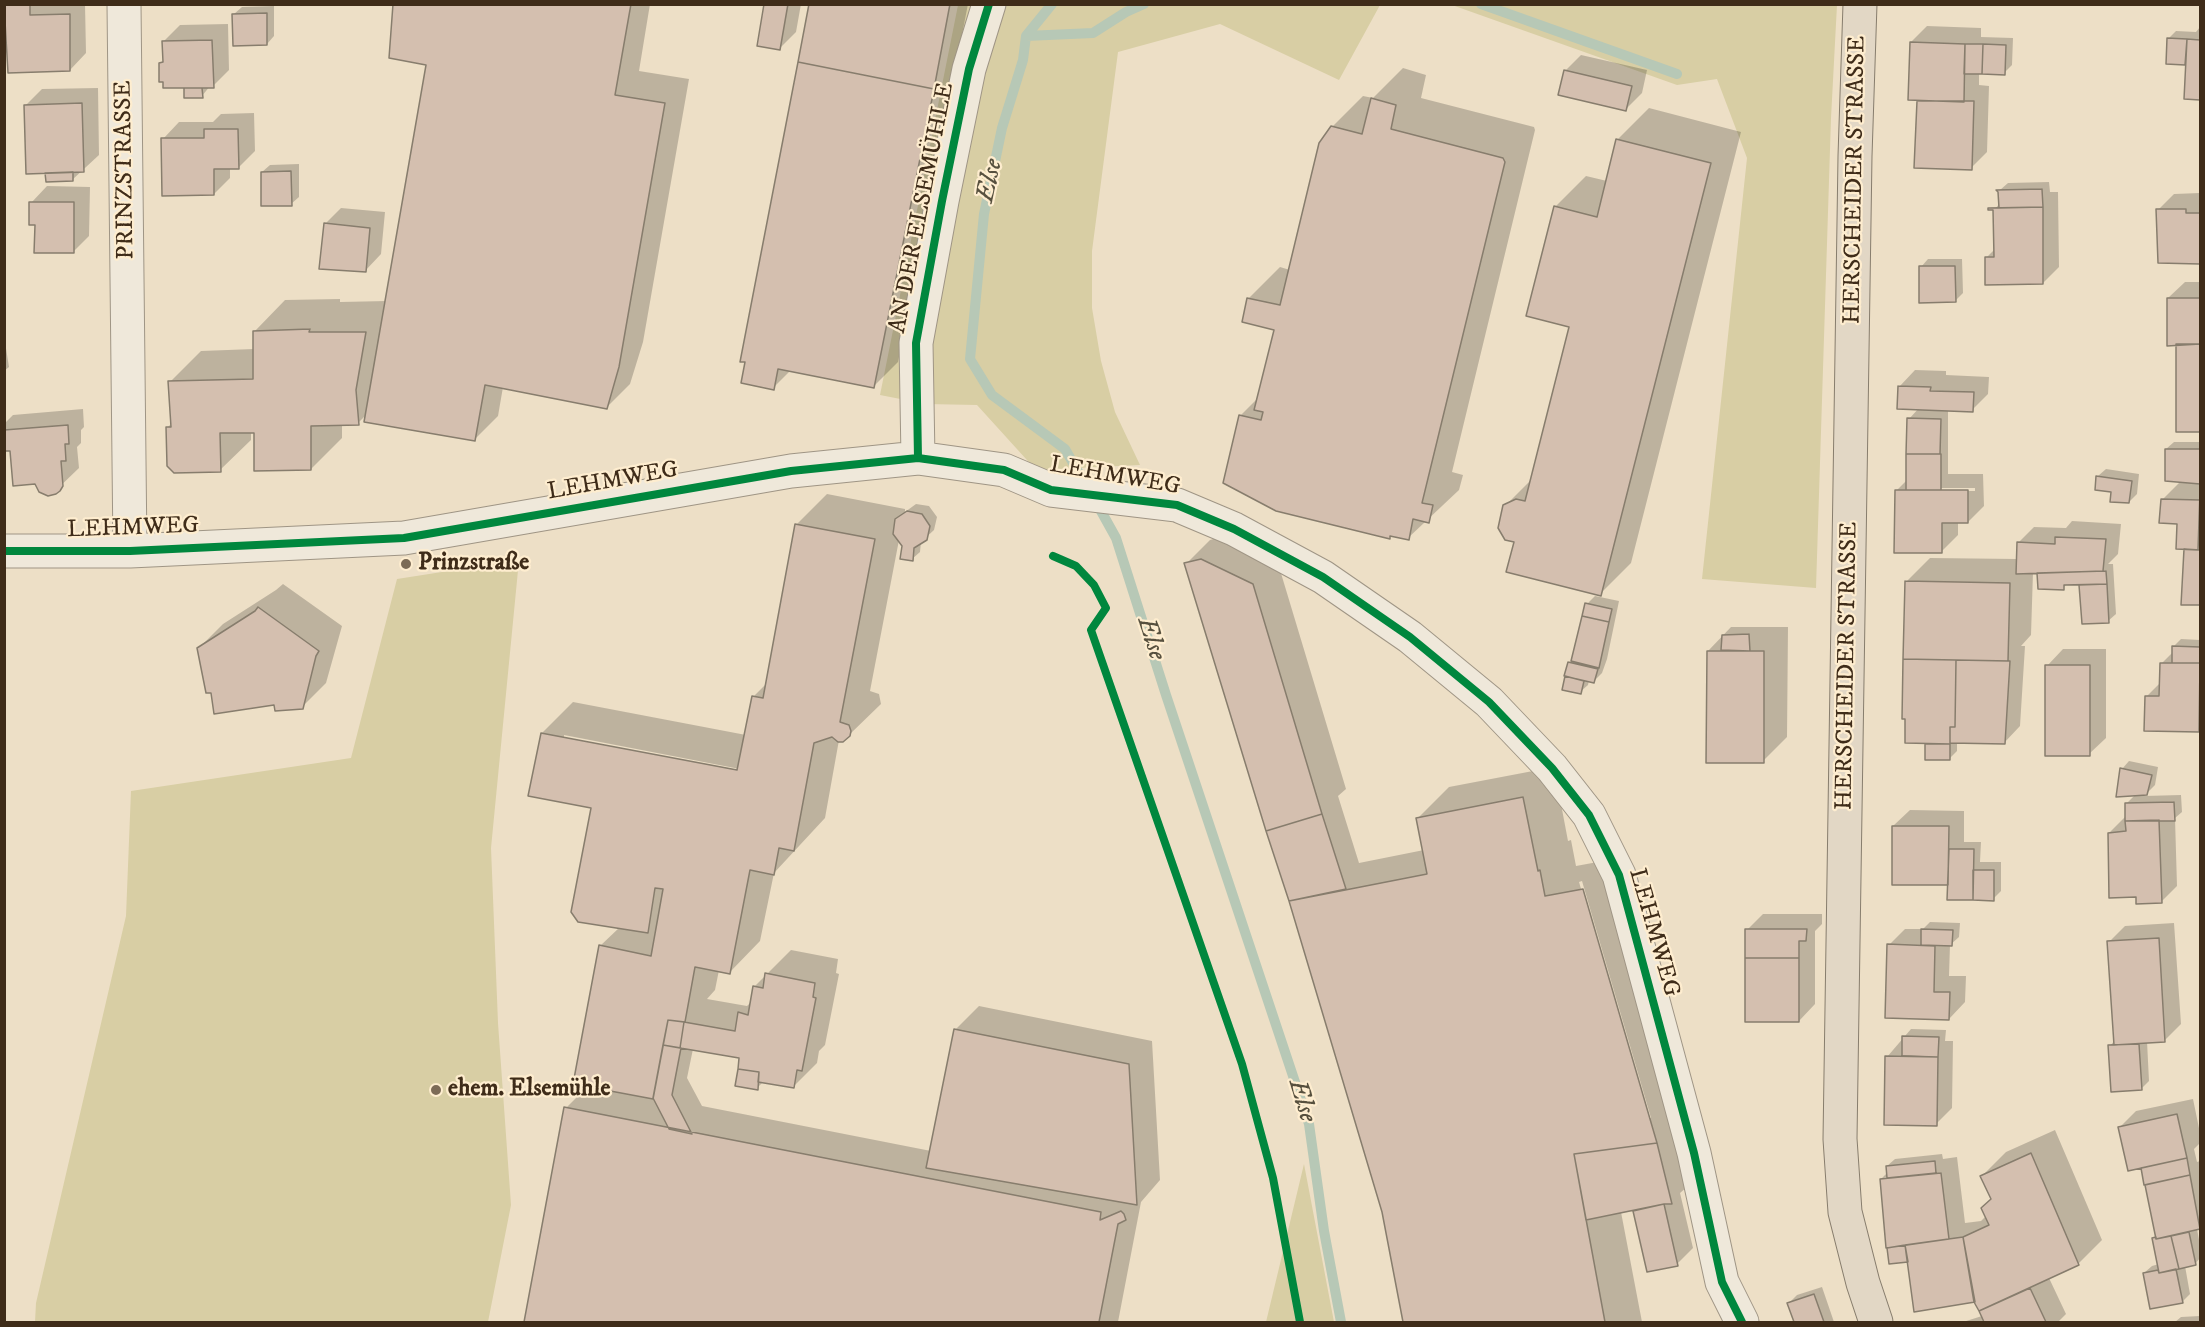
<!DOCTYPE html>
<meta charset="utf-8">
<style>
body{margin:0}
#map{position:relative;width:2205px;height:1327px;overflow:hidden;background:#eddfc6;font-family:"IM FELL DW Pica",serif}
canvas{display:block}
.frame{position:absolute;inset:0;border:6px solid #3f2c19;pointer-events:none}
</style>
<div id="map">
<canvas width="2205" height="1327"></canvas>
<div class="frame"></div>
</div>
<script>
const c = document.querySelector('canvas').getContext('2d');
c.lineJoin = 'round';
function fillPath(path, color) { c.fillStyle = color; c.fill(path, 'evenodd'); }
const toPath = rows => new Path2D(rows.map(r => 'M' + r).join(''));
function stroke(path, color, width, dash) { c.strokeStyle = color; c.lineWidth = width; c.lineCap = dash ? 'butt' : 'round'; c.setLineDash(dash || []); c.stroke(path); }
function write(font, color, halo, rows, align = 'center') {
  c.font = font + ' "IM FELL DW Pica",serif'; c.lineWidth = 4.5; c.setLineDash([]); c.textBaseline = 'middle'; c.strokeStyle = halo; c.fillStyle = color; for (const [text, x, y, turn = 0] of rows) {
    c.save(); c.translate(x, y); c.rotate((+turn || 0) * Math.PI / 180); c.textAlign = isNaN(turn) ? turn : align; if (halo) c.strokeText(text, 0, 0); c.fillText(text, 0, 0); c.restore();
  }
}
const green = toPath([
 [958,5,1380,5,1339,80,1220,24,1118,52,1092,251,1092,308,1101,361,1115,412,1140,465,1036,470,977,405,926,404,880,395],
 [1452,5,1837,5,1831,118,1816,588,1702,579,1747,158,1717,79,1677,85],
 [519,560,491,848,498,1023,511,1205,488,1322,35,1322,36,1303,126,916,131,791,351,758,397,579],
 [1304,1164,1334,1322,1266,1322]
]);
const shadow = toPath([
 [4,4,85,4,86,53,70,70,8,14,4,14],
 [395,4,650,4,639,71,689,79,643,342,630,384,606,408,503,387,498,416,474,440,367,414,358,423,342,424,342,438,311,469,256,432,251,432,251,440,220,470,168,427,172,423,170,382,201,351,254,349,255,331,285,300,340,299,340,302,387,301,428,63],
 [766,4,801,4,796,32,780,48],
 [811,4,968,4,898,362,874,386,791,370,773,388],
 [274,6,274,36,267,44,234,14,242,7],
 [228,24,229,70,213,86,210,86,202,96,185,86,164,80,161,63,164,60,164,41,180,25],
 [1927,26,1981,28,1981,37,2013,38,2012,65,2004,73,1979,72,1979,85,1989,86,1987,152,1971,168,1916,166,1918,99,1911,42],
 [2200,27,2200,99,2186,98,2187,61,2185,64,2168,39,2176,31,2196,32],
 [1581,55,1647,70,1642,93,1625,110,1565,71],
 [1403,68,1426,75,1421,98,1534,127,1535,130,1452,472,1463,475,1459,490,1408,538,1392,535,1389,538,1240,416,1259,397,1276,329,1243,321,1249,298,1280,267,1290,270,1332,127,1363,96,1373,98],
 [98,88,99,155,72,180,47,172,26,105,42,89],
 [1649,108,1741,132,1631,563,1600,594,1516,541,1505,506,1532,479,1571,326,1555,207,1586,176,1607,181,1618,139],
 [254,113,255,151,238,168,230,168,230,178,214,194,163,139,179,122,213,122,221,114],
 [299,164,299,197,291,204,262,172,270,165],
 [2049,182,2050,192,2058,192,2059,267,2043,283,1987,257,1995,249,1995,209,2000,203,2000,190,2008,183],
 [47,186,90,187,89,236,73,252,36,224,31,203],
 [2200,193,2200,262,2159,262,2158,210,2174,194],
 [341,208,385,212,381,254,365,271,325,224],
 [1928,259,1962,259,1963,293,1955,301,1921,267],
 [2185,282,2200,282,2200,430,2178,431,2177,344,2168,298],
 [4,336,9,367,4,371],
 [1915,370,1946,371,1946,375,1989,377,1988,394,1972,410,1948,409,1948,474,1983,474,1984,506,1968,522,1958,522,1958,535,1942,551,1897,490,1907,480,1909,419,1919,408,1899,387],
 [1940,488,1975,488,1975,491,1937,491],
 [83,409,84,427,81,430,81,443,77,447,79,468,52,494,12,449,4,450,4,424,13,415],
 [2174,442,2200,442,2200,481,2198,484,2200,484,2200,604,2183,603,2185,548,2179,522,2162,500,2181,481,2166,449],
 [2106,469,2139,474,2137,494,2129,502,2112,491,2098,476],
 [827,494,905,509,905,512,916,504,929,506,937,517,934,530,921,542,920,552,912,559,899,540,870,691,879,694,881,704,849,735,839,740,825,818,774,873,760,941,730,972,719,970,715,990,707,999,747,1006,752,1001,754,987,791,950,838,959,836,973,839,974,825,1045,819,1051,817,1063,793,1087,764,1081,757,1088,741,1057,693,1049,687,1078,702,1106,931,1151,955,1030,979,1006,1152,1041,1160,1180,1141,1202,1118,1322,525,1322,566,1108,589,1085,600,946,620,927,592,807,542,733,573,702,746,735,753,697,767,683,796,525],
 [564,735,745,770,744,773,564,739],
 [2072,521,2121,524,2118,554,2108,564,2113,564,2116,614,2108,621,2083,622,2080,583,2068,583,2063,588,2033,572,2031,635,2021,646,2025,646,2020,726,2004,743,1957,742,1957,751,1949,759,1926,744,1929,742,1906,582,1930,558,2018,559,2018,543,2034,527,2066,528],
 [1226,535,1277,560,1346,789,1338,796,1359,863,1424,850,1418,818,1449,787,1554,767,1568,841,1571,840,1576,866,1614,859,1687,1187,1680,1193,1693,1248,1677,1264,1649,1271,1635,1209,1621,1212,1642,1322,1405,1322,1384,1212,1186,564,1210,540],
 [1582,881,1651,1118,1648,1118,1579,882],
 [283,584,342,626,326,683,302,707,212,691,199,648,223,624,276,590],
 [1595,596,1619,601,1607,659,1602,673,1594,681,1589,680,1588,685,1580,692,1563,689,1587,604],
 [1731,627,1788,627,1787,737,1763,761,1708,651],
 [2181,639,2200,640,2200,729,2199,731,2146,697,2161,682,2162,663,2173,652,2173,647],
 [2063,649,2106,649,2106,738,2089,754,2047,666],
 [2129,761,2158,767,2155,785,2144,796,2181,795,2182,812,2175,818,2177,886,2161,902,2137,895,2109,833,2125,817,2126,804,2136,794,2122,769],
 [1910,810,1964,811,1964,842,1981,842,1980,862,2001,862,2001,891,1993,899,1949,884,1893,826],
 [1763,914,1822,914,1822,924,1815,931,1815,1004,1799,1021,1747,930],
 [1930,922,1960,923,1959,937,1950,945,1949,976,1966,976,1965,1002,1949,1019,1889,945,1905,929,1923,929],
 [2174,923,2181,1024,2165,1040,2147,1041,2149,1081,2141,1089,2110,1046,2115,1040,2109,942,2125,926],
 [1911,1029,1946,1030,1945,1041,1953,1041,1952,1108,1936,1124,1887,1057],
 [2193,1099,2200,1133,2200,1143,2194,1149,2197,1162,2200,1161,2200,1228,2197,1229,2200,1245,2200,1258,2195,1264,2185,1266,2190,1294,2182,1302,2144,1273,2152,1266,2159,1264,2153,1238,2157,1234,2142,1166,2120,1127,2136,1111],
 [2055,1130,2102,1240,2078,1264,2049,1278,2066,1314,2058,1322,1963,1322,1982,1316,1975,1299,1888,1249,1891,1246,1881,1179,1888,1172,1887,1166,1895,1159,1942,1154,1943,1159,1957,1157,1965,1223,1981,1221,1986,1216,1992,1198,1982,1176,2006,1152],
 [1822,1287,1834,1322,1796,1322,1789,1303,1797,1295],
 [2200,1316,2200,1322,2175,1322,2181,1317]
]);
const stream = toPath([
 [1052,4,1026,36,1023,60,1002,128,984,214,970,359,992,395,1065,449,1088,489],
 [1481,4,1677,74],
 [1026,36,1093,33,1126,12,1144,4],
 [1096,502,1116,538,1166,695,1309,1124,1324,1231,1341,1322]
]);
const building = toPath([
 [4,4,30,4,30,15,70,14,70,71,8,73,4,4],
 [393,4,631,4,615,95,665,103,619,367,607,409,485,385,475,441,364,422,426,65,389,58,393,4],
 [764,4,788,4,780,50,757,46,764,4],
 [809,4,950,4,934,89,798,62,809,4],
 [267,13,267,45,233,46,232,14,267,13],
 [2167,38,2187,39,2185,65,2166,64,2167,38],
 [2187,39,2200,40,2200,100,2184,99,2187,39],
 [212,40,214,88,163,88,163,82,159,82,159,63,163,62,162,41,212,40],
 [1910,42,1965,44,1964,102,1908,100,1910,42],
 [1965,44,1983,44,1982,74,1964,74,1965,44],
 [1983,44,2006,45,2005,75,1982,74,1983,44],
 [798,62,934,89,874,388,778,369,774,390,741,383,745,362,740,362,798,62],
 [1564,70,1632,86,1626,111,1558,95,1564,70],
 [184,88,202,88,203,98,184,98,184,88],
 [1371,98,1396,105,1391,129,1503,158,1505,162,1422,503,1433,505,1429,523,1413,519,1409,540,1390,536,1390,539,1276,511,1223,483,1239,415,1261,420,1263,412,1254,410,1274,330,1242,322,1247,298,1280,305,1319,143,1331,126,1362,134,1371,98],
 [1917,101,1974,101,1972,170,1914,168,1917,101],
 [82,103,84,172,26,174,24,105,82,103],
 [204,129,238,129,239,169,214,169,214,195,162,196,161,138,204,138,204,129],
 [1616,139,1711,163,1601,596,1506,572,1514,542,1505,540,1498,528,1503,505,1516,499,1525,501,1569,327,1526,316,1554,206,1597,217,1616,139],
 [291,171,292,206,261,206,261,172,291,171],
 [73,172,73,181,46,182,45,173,73,172],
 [2042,189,2043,207,1999,208,1998,192,1996,190,2042,189],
 [29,202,74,202,74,253,34,253,35,225,29,225,29,202],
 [2043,207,2043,284,1985,285,1985,257,1994,257,1993,210,1988,210,1988,208,2043,207],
 [2156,209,2186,209,2186,213,2200,213,2200,264,2158,263,2156,209],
 [324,223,370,228,366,272,319,269,324,223],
 [1919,266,1955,266,1956,302,1919,303,1919,266],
 [2167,298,2200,298,2200,344,2167,346,2167,298],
 [310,329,309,332,366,332,356,390,359,425,311,426,311,470,254,471,254,433,220,433,221,472,174,473,167,466,166,427,171,427,168,381,253,379,253,331,310,329],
 [2176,344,2200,344,2200,432,2176,432,2176,344],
 [1898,386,1931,387,1930,391,1974,392,1973,412,1897,409,1898,386],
 [1907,418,1941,419,1940,454,1906,454,1907,418],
 [68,425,69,444,65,444,66,461,61,461,63,486,60,491,56,494,48,496,39,492,35,484,13,486,10,451,4,451,4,430,68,425],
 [2165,449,2200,449,2200,484,2165,481,2165,449],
 [1906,454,1941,454,1941,490,1906,490,1906,454],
 [2096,476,2132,481,2129,503,2110,502,2111,492,2095,490,2096,476],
 [1895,490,1968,490,1968,523,1942,523,1942,553,1894,553,1895,490],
 [2200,491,2198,550,2176,549,2177,524,2159,523,2161,499,2200,500,2200,491],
 [2200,509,2200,550,2198,550,2200,509],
 [907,511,922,514,930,526,927,540,914,548,913,561,900,559,902,546,893,534,895,519,907,511],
 [795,524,875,539,840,722,849,725,851,731,850,736,843,742,838,742,832,737,814,743,794,851,779,848,774,875,750,870,730,974,695,967,685,1022,668,1020,653,1099,573,1084,599,945,651,956,663,889,655,888,648,933,578,922,571,912,591,808,528,796,541,733,737,770,752,696,763,698,795,524],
 [2055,537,2106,539,2103,571,2016,574,2017,542,2055,544,2055,537],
 [2184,549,2200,550,2200,605,2181,605,2184,549],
 [1201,559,1253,584,1322,814,1266,831,1184,563,1201,559],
 [2106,571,2107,584,2064,585,2064,590,2038,589,2037,573,2106,571],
 [1905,581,2010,583,2008,661,1903,659,1905,581],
 [2107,584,2109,623,2082,624,2079,585,2107,584],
 [1585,603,1612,609,1609,622,1582,616,1585,603],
 [258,607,319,651,316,656,303,709,275,711,274,705,214,714,211,693,206,693,197,648,255,611,258,607],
 [1582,616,1609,622,1599,668,1571,661,1582,616],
 [1749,634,1750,651,1721,650,1722,635,1749,634],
 [2172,646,2200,647,2200,663,2172,663,2172,646],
 [1707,651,1764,651,1764,763,1706,763,1707,651],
 [1903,659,1956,660,1955,727,1950,727,1950,744,1905,743,1905,719,1902,719,1903,659],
 [1956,660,2010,661,2005,744,1950,743,1950,727,1955,727,1956,660],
 [1568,662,1598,669,1594,683,1564,676,1568,662],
 [2160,663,2200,663,2199,732,2144,731,2145,696,2159,696,2160,663],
 [2045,665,2090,665,2090,756,2045,756,2045,665],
 [1565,676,1584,681,1581,694,1562,690,1565,676],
 [1925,744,1950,744,1950,760,1925,760,1925,744],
 [2120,768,2152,775,2147,795,2116,797,2120,768],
 [1523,797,1538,871,1540,870,1545,896,1583,889,1657,1143,1574,1154,1605,1322,1403,1322,1382,1212,1289,901,1427,874,1416,818,1523,797],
 [2174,802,2175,821,2125,821,2125,803,2174,802],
 [1322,814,1346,889,1289,901,1266,831,1322,814],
 [2159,820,2162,903,2136,904,2136,897,2109,898,2108,833,2126,831,2125,821,2159,820],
 [1892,826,1949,826,1948,885,1892,885,1892,826],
 [1949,849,1974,849,1973,900,1947,900,1949,849],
 [1973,870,1994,870,1994,901,1973,900,1973,870],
 [1745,929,1807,929,1806,941,1799,941,1799,958,1745,958,1745,929],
 [1921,929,1953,930,1952,946,1921,945,1921,929],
 [2159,938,2165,1042,2114,1045,2107,941,2159,938],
 [1887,944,1935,946,1934,992,1950,992,1949,1020,1885,1018,1887,944],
 [1745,958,1799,958,1799,1022,1745,1022,1745,958],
 [765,973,815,983,813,997,816,998,802,1071,797,1070,794,1088,758,1082,759,1072,738,1069,739,1058,680,1048,684,1022,735,1031,738,1012,748,1015,753,986,763,988,765,973],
 [668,1020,684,1022,680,1048,663,1045,668,1020],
 [954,1029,1129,1064,1137,1205,926,1168,954,1029],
 [1902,1036,1939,1037,1938,1057,1902,1056,1902,1036],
 [2139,1044,2142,1090,2111,1092,2108,1045,2139,1044],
 [663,1045,681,1048,672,1095,692,1134,669,1129,653,1098,663,1045],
 [1885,1056,1938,1057,1937,1126,1884,1125,1885,1056],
 [738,1069,759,1072,758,1090,735,1086,738,1069],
 [564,1107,1101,1212,1100,1220,1121,1211,1124,1214,1126,1220,1118,1224,1099,1322,524,1322,564,1107],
 [2177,1114,2187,1158,2128,1171,2118,1127,2177,1114],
 [1657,1143,1672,1204,1664,1204,1586,1220,1574,1154,1657,1143],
 [2031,1153,2079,1265,1979,1311,1974,1302,1963,1237,1989,1225,1981,1208,1991,1199,1980,1176,2031,1153],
 [2187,1158,2190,1175,2144,1185,2141,1168,2187,1158],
 [1935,1161,1936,1173,1887,1178,1886,1166,1935,1161],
 [1941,1173,1949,1239,1886,1248,1880,1179,1941,1173],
 [2190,1175,2200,1229,2156,1239,2145,1185,2190,1175],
 [1664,1204,1678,1266,1647,1272,1633,1211,1664,1204],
 [2189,1232,2196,1265,2179,1269,2171,1236,2189,1232],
 [2171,1236,2179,1269,2159,1273,2152,1238,2156,1237,2156,1239,2171,1236],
 [1963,1237,1975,1302,1914,1312,1905,1245,1963,1237],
 [1905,1245,1908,1262,1889,1264,1887,1248,1905,1245],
 [2176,1269,2183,1303,2150,1309,2143,1273,2158,1270,2159,1273,2176,1269],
 [2030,1288,2046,1322,1984,1322,1979,1311,2030,1288],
 [1814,1294,1824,1322,1794,1322,1787,1303,1814,1294]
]);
const minor = toPath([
 [124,4,130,551],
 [918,458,916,343,942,201,969,69,989,4],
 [4,551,130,551,404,538,791,471,918,458,1004,470,1051,490,1177,505,1234,529,1323,577,1410,637,1489,702,1552,768,1589,815,1619,875,1694,1153,1722,1282,1742,1322]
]);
const major = toPath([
 [1860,4,1855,156,1840,1139,1845,1212,1863,1283,1876,1322]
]);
const cycleway = toPath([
 [918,458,916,343,942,201,969,69,989,4],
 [4,551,130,551,404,538,791,471,918,458,1004,470,1051,490,1177,505,1234,529,1323,577,1410,637,1489,702,1552,768,1589,815,1619,875,1694,1153,1722,1282,1742,1322],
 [1053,556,1076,566,1094,585,1106,608,1091,630,1242,1064,1273,1178,1300,1322]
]);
const markers = [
 [406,564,6,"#7c6b56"],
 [436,1090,6,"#7c6b56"]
];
const streetNames = [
 ["PRINZSTRASSE",126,170,-91],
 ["HERSCHEIDER STRASSE",1856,180,-89],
 ["AN DER ELSEMÜHLE",923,208,-79],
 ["LEHMWEG",1115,477,10],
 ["LEHMWEG",613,482,-10],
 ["LEHMWEG",133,529,-2],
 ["HERSCHEIDER STRASSE",1848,666,-89],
 ["LEHMWEG",1653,933,74]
];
const poiNames = [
 ["Prinzstraße",418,564],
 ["ehem. Elsemühle",448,1090]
];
const waterNames = [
 ["Else",991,181,-78],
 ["Else",1150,639,72],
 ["Else",1301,1101,73]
];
fillPath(green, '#d8cea4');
fillPath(shadow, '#0003');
stroke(stream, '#b7c8b6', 10);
fillPath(building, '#d4bfaf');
stroke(building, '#877d6d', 1.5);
stroke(minor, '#9f9585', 35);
stroke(major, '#877d6d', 35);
stroke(minor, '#efe8da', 33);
stroke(major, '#e2d7c5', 33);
stroke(cycleway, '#00873e', 8);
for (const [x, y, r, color] of markers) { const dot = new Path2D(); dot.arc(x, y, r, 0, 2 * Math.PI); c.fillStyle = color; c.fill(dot); stroke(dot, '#feedcf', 2); }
write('24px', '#3f2c19', '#feedcf', streetNames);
write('bold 24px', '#3f2c19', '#feedcf', poiNames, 'left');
write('italic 26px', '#57503e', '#feedcf', waterNames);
</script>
